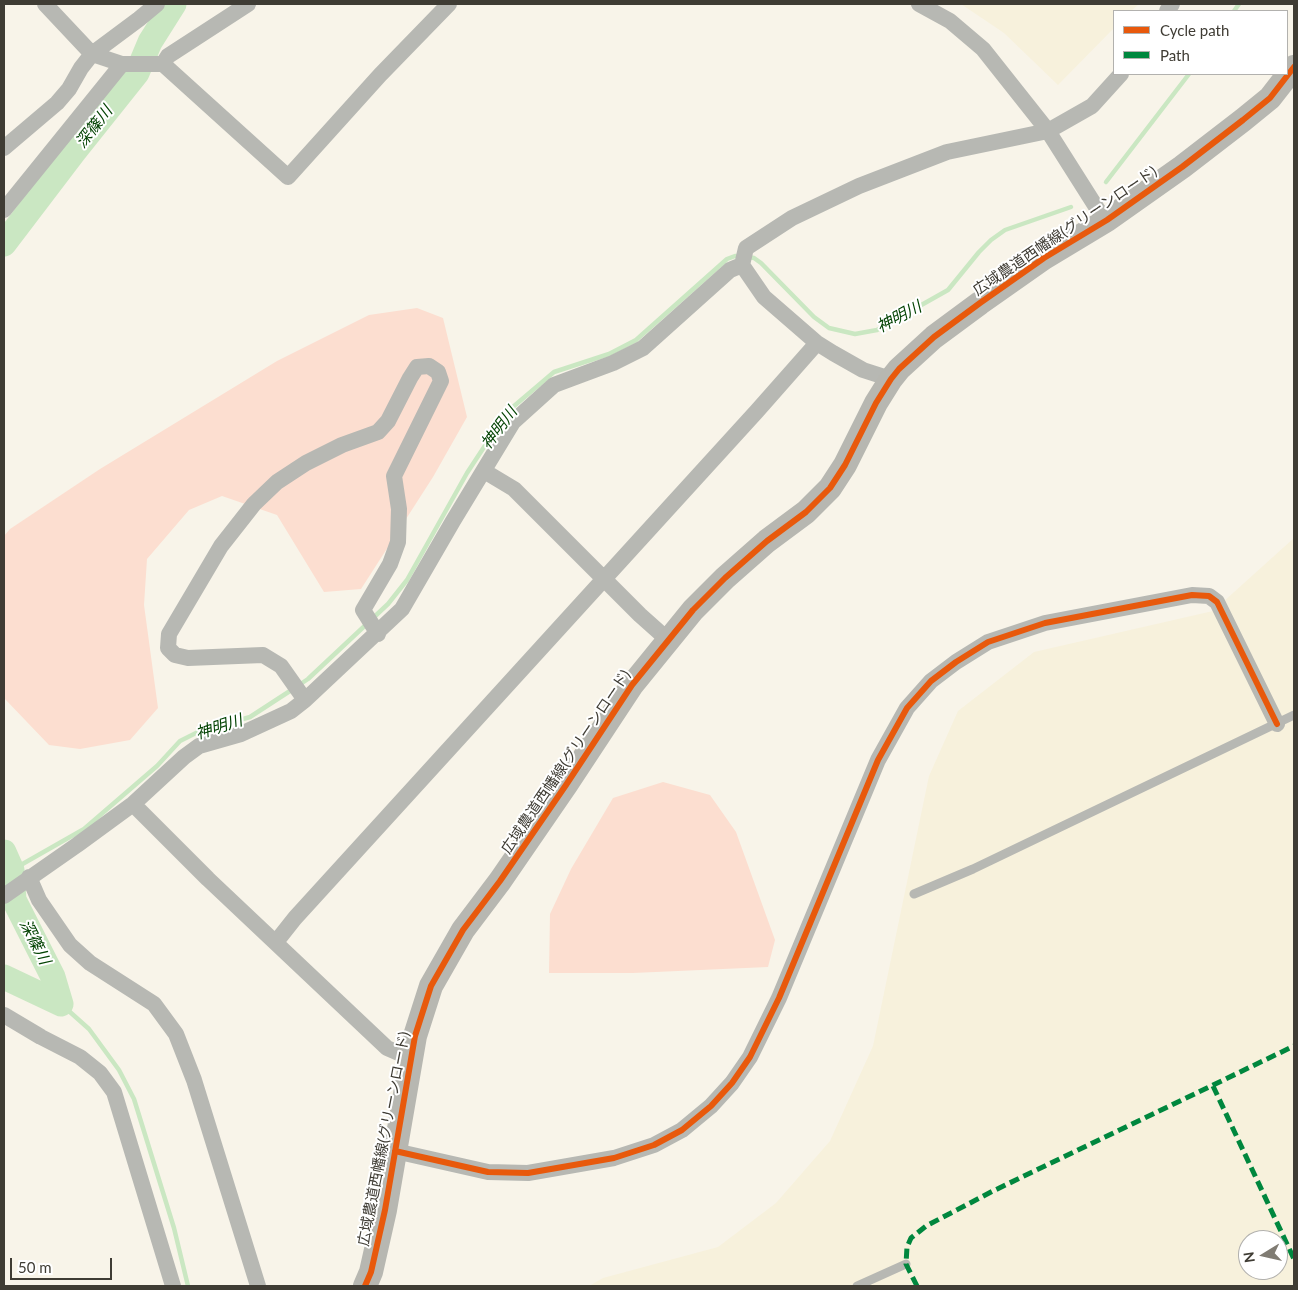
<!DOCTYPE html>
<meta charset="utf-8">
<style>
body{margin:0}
#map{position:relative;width:1298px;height:1290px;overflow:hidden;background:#f8f4e9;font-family:Lato,sans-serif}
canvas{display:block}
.frame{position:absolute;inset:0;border:5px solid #3f3c34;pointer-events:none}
.legend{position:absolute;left:1113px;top:10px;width:175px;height:65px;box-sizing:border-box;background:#fff;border:1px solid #b2b1ae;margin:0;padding:6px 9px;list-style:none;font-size:15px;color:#3f3c34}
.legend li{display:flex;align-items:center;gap:10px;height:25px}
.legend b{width:25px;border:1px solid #b2b1ae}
.north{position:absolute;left:1238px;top:1230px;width:50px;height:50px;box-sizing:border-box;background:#fff;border:1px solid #b2b1ae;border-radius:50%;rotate:261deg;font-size:14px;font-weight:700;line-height:20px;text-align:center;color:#3f3c34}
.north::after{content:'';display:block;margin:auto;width:18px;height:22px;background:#807c73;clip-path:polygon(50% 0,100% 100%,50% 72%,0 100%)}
.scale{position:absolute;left:10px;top:1258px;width:102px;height:22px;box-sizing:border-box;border:2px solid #3f3c34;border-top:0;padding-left:6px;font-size:15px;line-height:18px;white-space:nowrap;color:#3f3c34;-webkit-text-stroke:4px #fff;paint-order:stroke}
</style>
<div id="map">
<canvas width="1298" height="1290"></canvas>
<div class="frame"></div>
<ul class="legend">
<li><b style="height:6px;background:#e8590c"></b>Cycle path</li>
<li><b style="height:6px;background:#00873e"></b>Path</li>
</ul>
<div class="north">N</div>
<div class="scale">50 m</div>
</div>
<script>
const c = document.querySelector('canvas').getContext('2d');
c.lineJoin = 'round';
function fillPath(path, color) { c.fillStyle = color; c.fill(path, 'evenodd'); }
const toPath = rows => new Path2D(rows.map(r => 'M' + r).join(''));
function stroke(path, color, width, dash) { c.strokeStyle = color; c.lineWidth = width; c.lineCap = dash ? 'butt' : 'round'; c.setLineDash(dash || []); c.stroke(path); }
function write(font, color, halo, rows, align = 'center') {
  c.font = font + ' Lato,"Noto Sans JP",sans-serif'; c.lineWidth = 4; c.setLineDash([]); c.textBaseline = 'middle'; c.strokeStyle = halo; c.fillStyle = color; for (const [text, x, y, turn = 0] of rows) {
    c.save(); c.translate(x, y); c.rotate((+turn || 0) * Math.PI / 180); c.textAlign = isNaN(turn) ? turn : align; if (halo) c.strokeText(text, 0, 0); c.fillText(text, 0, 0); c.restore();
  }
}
const built = toPath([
 [961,4,1139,4,1131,11,1114,11,1114,28,1058,85,1004,33],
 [1294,538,1294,1286,589,1286,603,1278,718,1247,776,1203,830,1141,873,1046,929,776,958,711,1034,652,1213,611],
 [1248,1240,1278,1240,1278,1270,1248,1270]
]);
const green = toPath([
 [417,308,443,318,467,417,433,477,361,589,324,592,277,515,222,496,189,510,147,559,144,605,158,708,130,740,80,749,49,745,4,698,4,536,10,529,100,469,277,361,369,315],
 [663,782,710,795,736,832,775,940,768,967,633,973,549,973,550,914,571,869,613,798]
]);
const stream = toPath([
 [1234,11,1239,4],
 [1106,182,1189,74],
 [748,257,754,258,761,263,814,317,829,328,855,334,877,330,948,290,979,252,991,240,1005,230,1071,207],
 [299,685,308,679,388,604,407,580,467,473,507,412,554,372,609,354,636,340,727,259,735,256,740,256],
 [12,870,84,829,157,766,180,741,198,732,250,717,293,689],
 [61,1004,89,1029,119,1070,134,1099,174,1228,188,1286]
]);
const river = toPath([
 [4,244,74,152,137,73,150,42,174,4],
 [4,852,12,870,14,900,53,977,61,1004],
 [4,977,61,1004]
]);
const lane = toPath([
 [914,894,973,869,1294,715],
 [857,1286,906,1264]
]);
const street = toPath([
 [45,4,92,54,122,64,163,64,288,177,380,75,449,4],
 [919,4,950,21,983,49,1048,131,1105,221],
 [1167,11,1172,4],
 [163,64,168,56,248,4],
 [4,148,57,103,69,89,81,68,92,54,139,19,157,4],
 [4,210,122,64],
 [891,379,863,370,833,353,817,343,764,297,742,265,746,248,792,218,859,186,947,152,1048,131,1092,106,1121,74],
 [484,471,514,489,640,615,668,640],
 [305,700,281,666,263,655,188,658,175,655,168,648,169,634,221,546,254,504,277,482,306,463,342,445,378,432,388,421,410,378,417,367,429,366,438,372,441,381,394,476,399,509,398,542,390,564,363,610,378,634],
 [133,804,208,879,387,1048,410,1058],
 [29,877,39,900,70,945,90,963,154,1004,176,1034,194,1080,258,1286],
 [4,896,77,845,133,804,184,757,199,746,241,734,291,711,305,700,402,609,453,521,513,422,554,385,613,363,643,348,730,270,742,265],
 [276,942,295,918,757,411,817,343],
 [4,1015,41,1037,80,1057,100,1073,114,1092,173,1286],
 [395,1151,488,1172,528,1173,614,1158,654,1145,682,1130,711,1106,732,1083,750,1057,779,998,878,760,907,708,931,681,956,662,988,642,1045,623,1192,595,1209,596,1217,602,1277,724]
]);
const secondary = toPath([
 [365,1286,371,1272,385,1210,415,1036,431,986,463,930,500,881,566,785,632,685,693,610,725,578,767,541,806,512,830,488,845,465,876,403,891,379,899,369,934,337,980,303,1044,258,1107,220,1182,167,1243,120,1270,98,1294,67]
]);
const quiet = toPath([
 [1213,1086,1294,1259],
 [917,1286,906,1264,907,1247,911,1238,926,1226,993,1191,1294,1046]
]);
const cycleway = toPath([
 [395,1151,488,1172,528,1173,614,1158,654,1145,682,1130,711,1106,732,1083,750,1057,779,998,878,760,907,708,931,681,956,662,988,642,1045,623,1192,595,1209,596,1217,602,1277,724],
 [365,1286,371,1272,385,1210,415,1036,431,986,463,930,500,881,566,785,632,685,693,610,725,578,767,541,806,512,830,488,845,465,876,403,891,379,899,369,934,337,980,303,1044,258,1107,220,1182,167,1243,120,1270,98,1294,67]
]);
const streetNames = [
 ["広域農道西幡線(グリーンロード)",1065,231,-34],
 ["広域農道西幡線(グリーンロード)",566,762,-56],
 ["広域農道西幡線(グリーンロード)",384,1139,-79]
];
const waterNames = [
 ["深篠川",94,127,-52],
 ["神明川",899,317,-28],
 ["神明川",499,428,-53],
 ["神明川",219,727,-18],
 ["深篠川",35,942,63]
];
fillPath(built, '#f7f1dc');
fillPath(green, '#fcded0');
stroke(stream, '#cae7c2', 4.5);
stroke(river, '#cae7c2', 25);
stroke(lane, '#b7b8b3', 9);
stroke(street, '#b7b8b3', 16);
stroke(secondary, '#b7b7b1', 24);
stroke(quiet, '#00873e', 5, [10, 5]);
stroke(cycleway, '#e8590c', 6);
write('15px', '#3f3c34', '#fff', streetNames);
write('italic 16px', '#044404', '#fff', waterNames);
</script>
